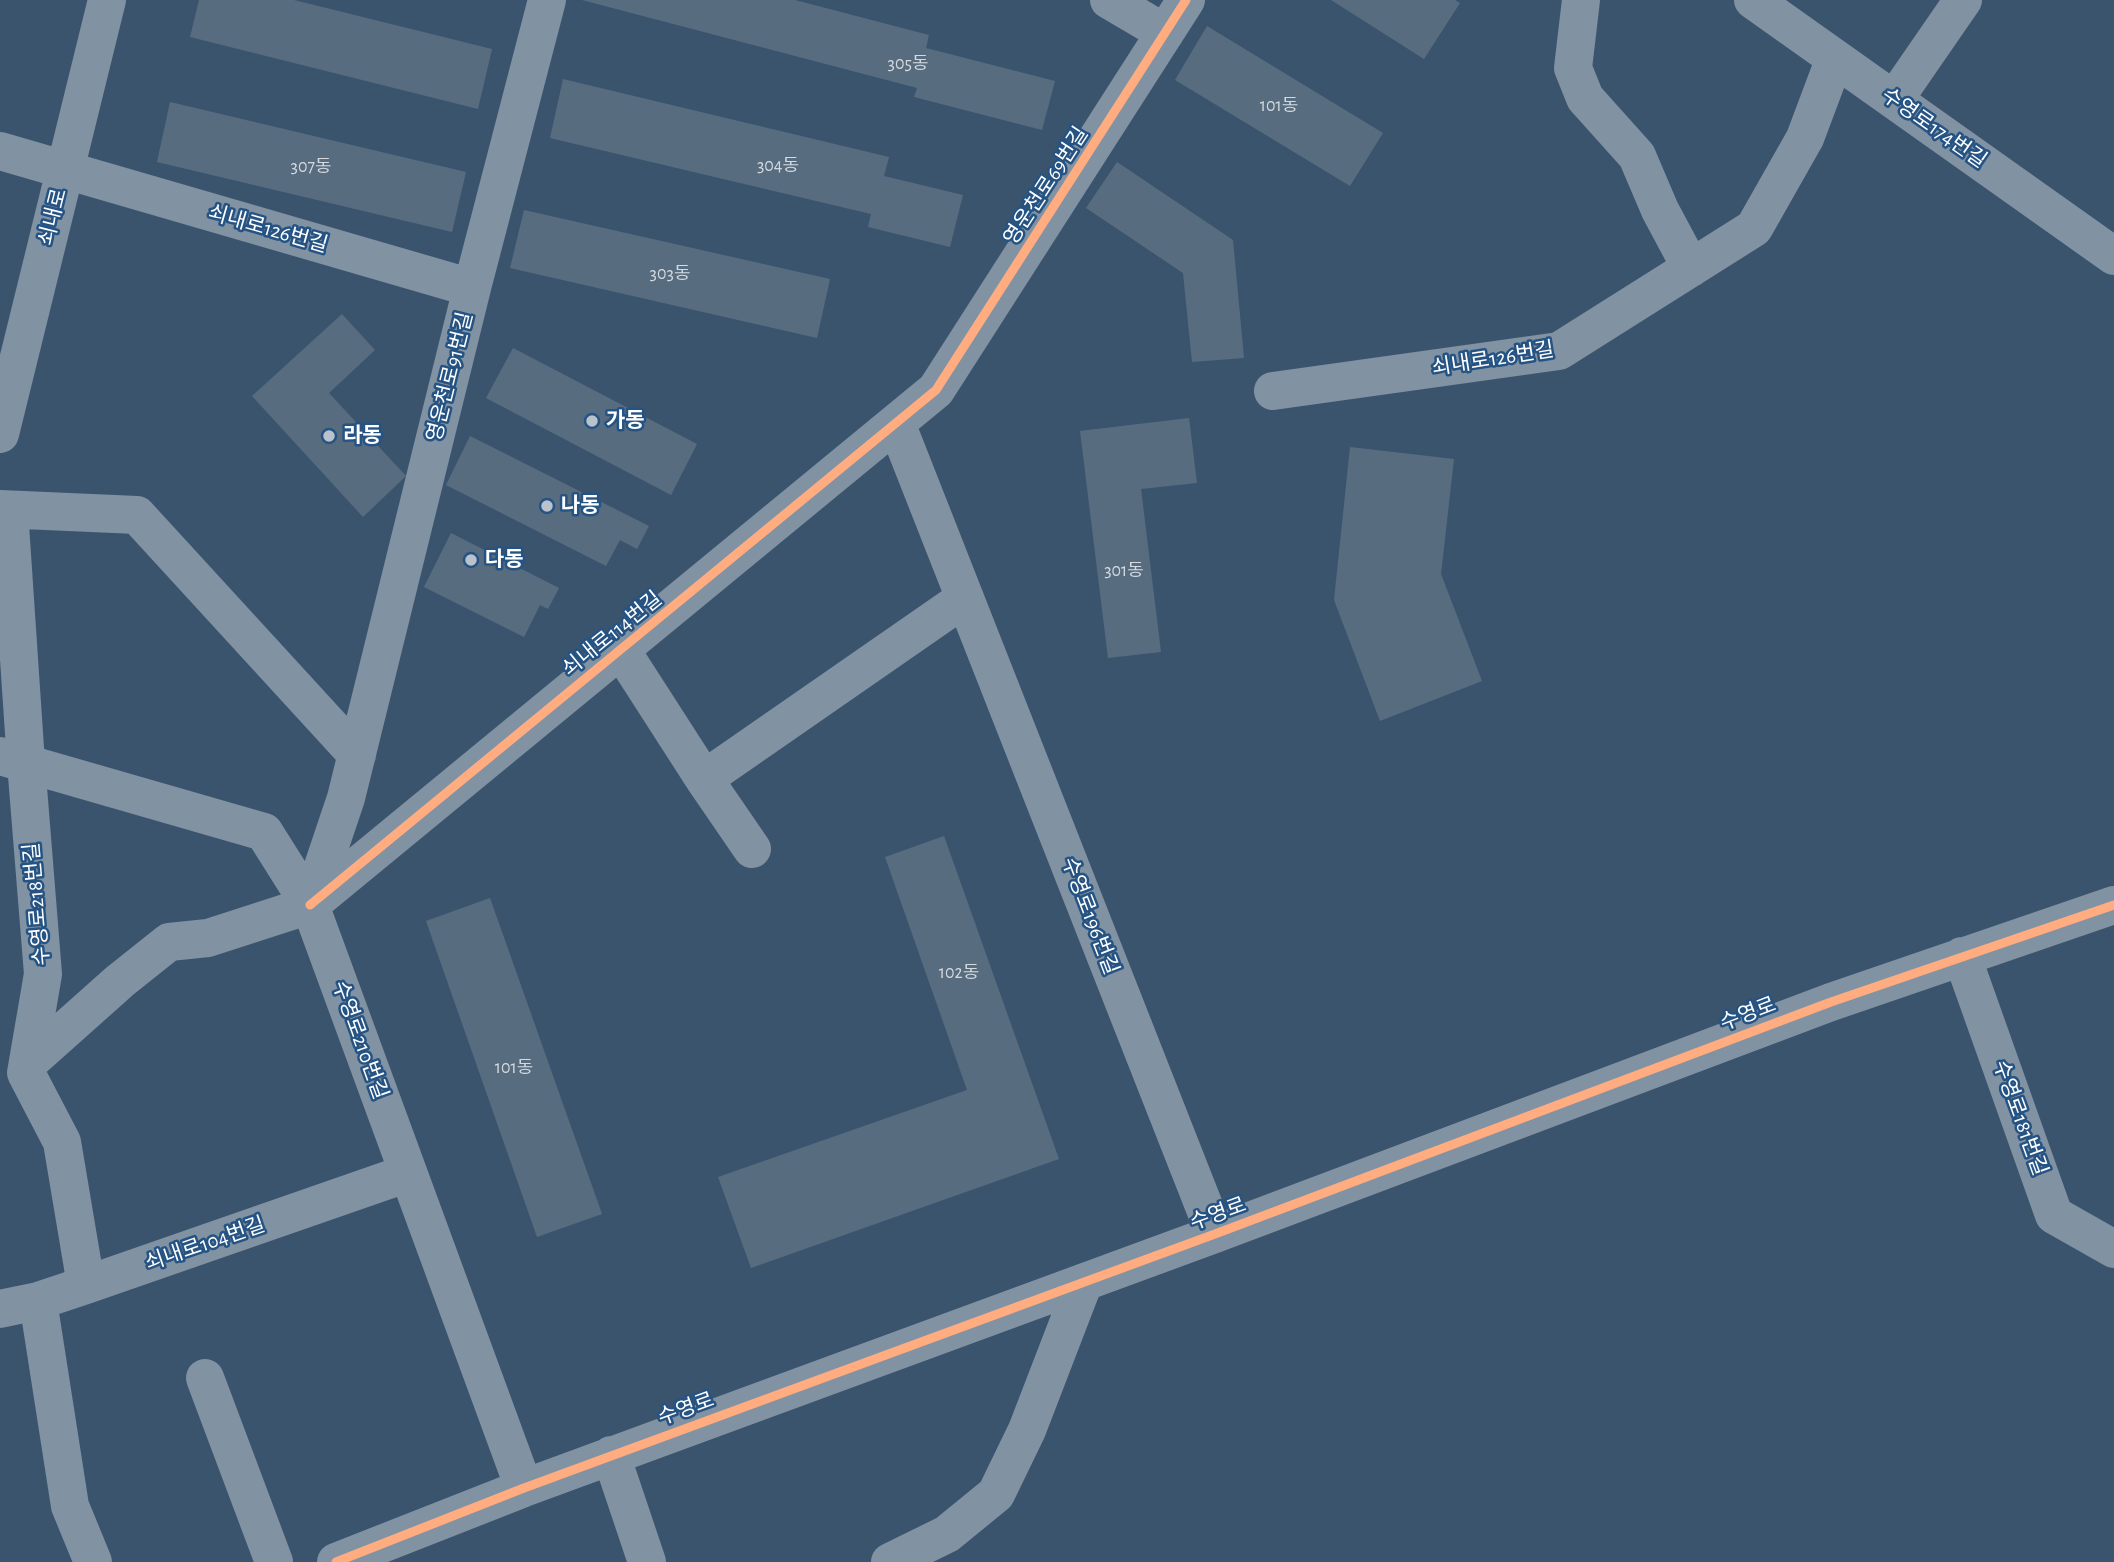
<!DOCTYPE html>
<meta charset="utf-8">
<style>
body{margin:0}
canvas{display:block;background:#3b546d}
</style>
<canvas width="2114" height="1562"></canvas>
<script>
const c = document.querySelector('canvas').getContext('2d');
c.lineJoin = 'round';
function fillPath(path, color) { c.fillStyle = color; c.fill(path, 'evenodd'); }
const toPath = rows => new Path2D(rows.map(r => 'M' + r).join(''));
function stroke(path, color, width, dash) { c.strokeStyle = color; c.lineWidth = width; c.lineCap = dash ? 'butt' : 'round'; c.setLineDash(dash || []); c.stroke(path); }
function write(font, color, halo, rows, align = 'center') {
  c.font = font + ' "Alegreya Sans","Noto Sans KR",sans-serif'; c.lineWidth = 5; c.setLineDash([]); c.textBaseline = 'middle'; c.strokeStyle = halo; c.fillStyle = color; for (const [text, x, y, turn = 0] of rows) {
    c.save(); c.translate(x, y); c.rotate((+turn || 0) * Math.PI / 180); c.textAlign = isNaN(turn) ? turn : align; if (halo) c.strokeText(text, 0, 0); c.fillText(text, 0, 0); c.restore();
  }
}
const building = toPath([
 [199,0,294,0,492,49,478,109,190,37],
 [582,0,795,0,929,35,926,48,1055,81,1042,130,914,97,917,88],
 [1331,0,1455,0,1460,3,1424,59],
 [1207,26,1383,133,1350,186,1175,80],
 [563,79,889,157,884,176,963,195,950,247,868,227,871,214,550,138],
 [170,102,466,172,452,232,157,162],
 [1117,162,1233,240,1244,358,1192,362,1183,273,1086,208],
 [524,210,830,279,817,338,510,268],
 [342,314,375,350,329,393,406,476,363,517,252,396],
 [513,348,697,444,671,495,486,398],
 [1189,418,1197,483,1141,489,1161,652,1108,658,1080,431],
 [470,436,649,526,637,549,620,540,606,566,446,485],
 [1350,447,1454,459,1441,574,1482,681,1380,721,1334,600],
 [451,533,559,588,548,609,540,605,524,637,424,587],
 [944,836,1059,1159,751,1268,718,1177,967,1090,885,857],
 [490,898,602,1214,537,1237,426,921]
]);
const minor = toPath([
 [1109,0,1165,33],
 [1581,0,1573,68,1585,98,1637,156,1660,210,1691,268],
 [1753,0,2114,256],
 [1894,100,1963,0],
 [0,151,472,288],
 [1273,391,1559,351,1754,228,1805,138,1835,58],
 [896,423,1215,1234],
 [0,434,107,0],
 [0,509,137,515,357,755],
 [9,510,26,763,43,974,26,1073,62,1142,86,1285],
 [621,650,704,779,752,849],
 [0,756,264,832,310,905,524,1488],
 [704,779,965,598],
 [310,905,346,798,472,288,547,0],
 [1962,956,2054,1215,2114,1249],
 [28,1063,120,981,169,942,208,938,310,905,936,390,1186,0],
 [38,1301,70,1506,93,1562],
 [0,1309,38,1301,86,1285,408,1173],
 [205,1378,274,1562],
 [611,1455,647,1562],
 [336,1562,524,1488,1215,1234,1831,1002,2114,905],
 [890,1562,947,1534,996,1494,1027,1430,1084,1282]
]);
const cycleway = toPath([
 [310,905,936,390,1186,0],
 [336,1562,524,1488,1215,1234,1831,1002,2114,905]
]);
const markers = [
 [592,421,7,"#bac3cc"],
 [329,436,7,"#bac3cc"],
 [547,506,7,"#bac3cc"],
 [471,560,7,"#bac3cc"]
];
const numberNames = [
 ["305동",908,64],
 ["101동",1279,106],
 ["304동",778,166],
 ["307동",311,167],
 ["303동",670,274],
 ["301동",1124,571],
 ["102동",959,973],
 ["101동",514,1068]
];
const streetNames = [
 ["수영로174번길",1934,128,35],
 ["영운천로69번길",1046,186,-57],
 ["쇠내로",53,217,-76],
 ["쇠내로126번길",268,229,16],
 ["쇠내로126번길",1493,359,-9],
 ["영운천로91번길",450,377,-76],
 ["쇠내로114번길",612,634,-39],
 ["수영로218번길",37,904,-95],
 ["수영로196번길",1090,916,69],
 ["수영로",1748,1014,-21],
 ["수영로210번길",360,1040,70],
 ["수영로181번길",2020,1118,70],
 ["수영로",1218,1214,-20],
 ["쇠내로104번길",205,1244,-19],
 ["수영로",686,1409,-20]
];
const poiNames = [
 ["가동",606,421],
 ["라동",343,436],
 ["나동",561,506],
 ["다동",485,560]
];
fillPath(building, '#586c80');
stroke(minor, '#8192a3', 38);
stroke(cycleway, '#ffac80', 9);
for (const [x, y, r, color] of markers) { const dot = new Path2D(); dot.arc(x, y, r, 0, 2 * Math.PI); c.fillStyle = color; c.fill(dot); stroke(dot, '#255383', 2.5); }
write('18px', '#d5dadf', null, numberNames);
write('21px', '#fff', '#255383', streetNames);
write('bold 21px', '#fff', '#255383', poiNames, 'left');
</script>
